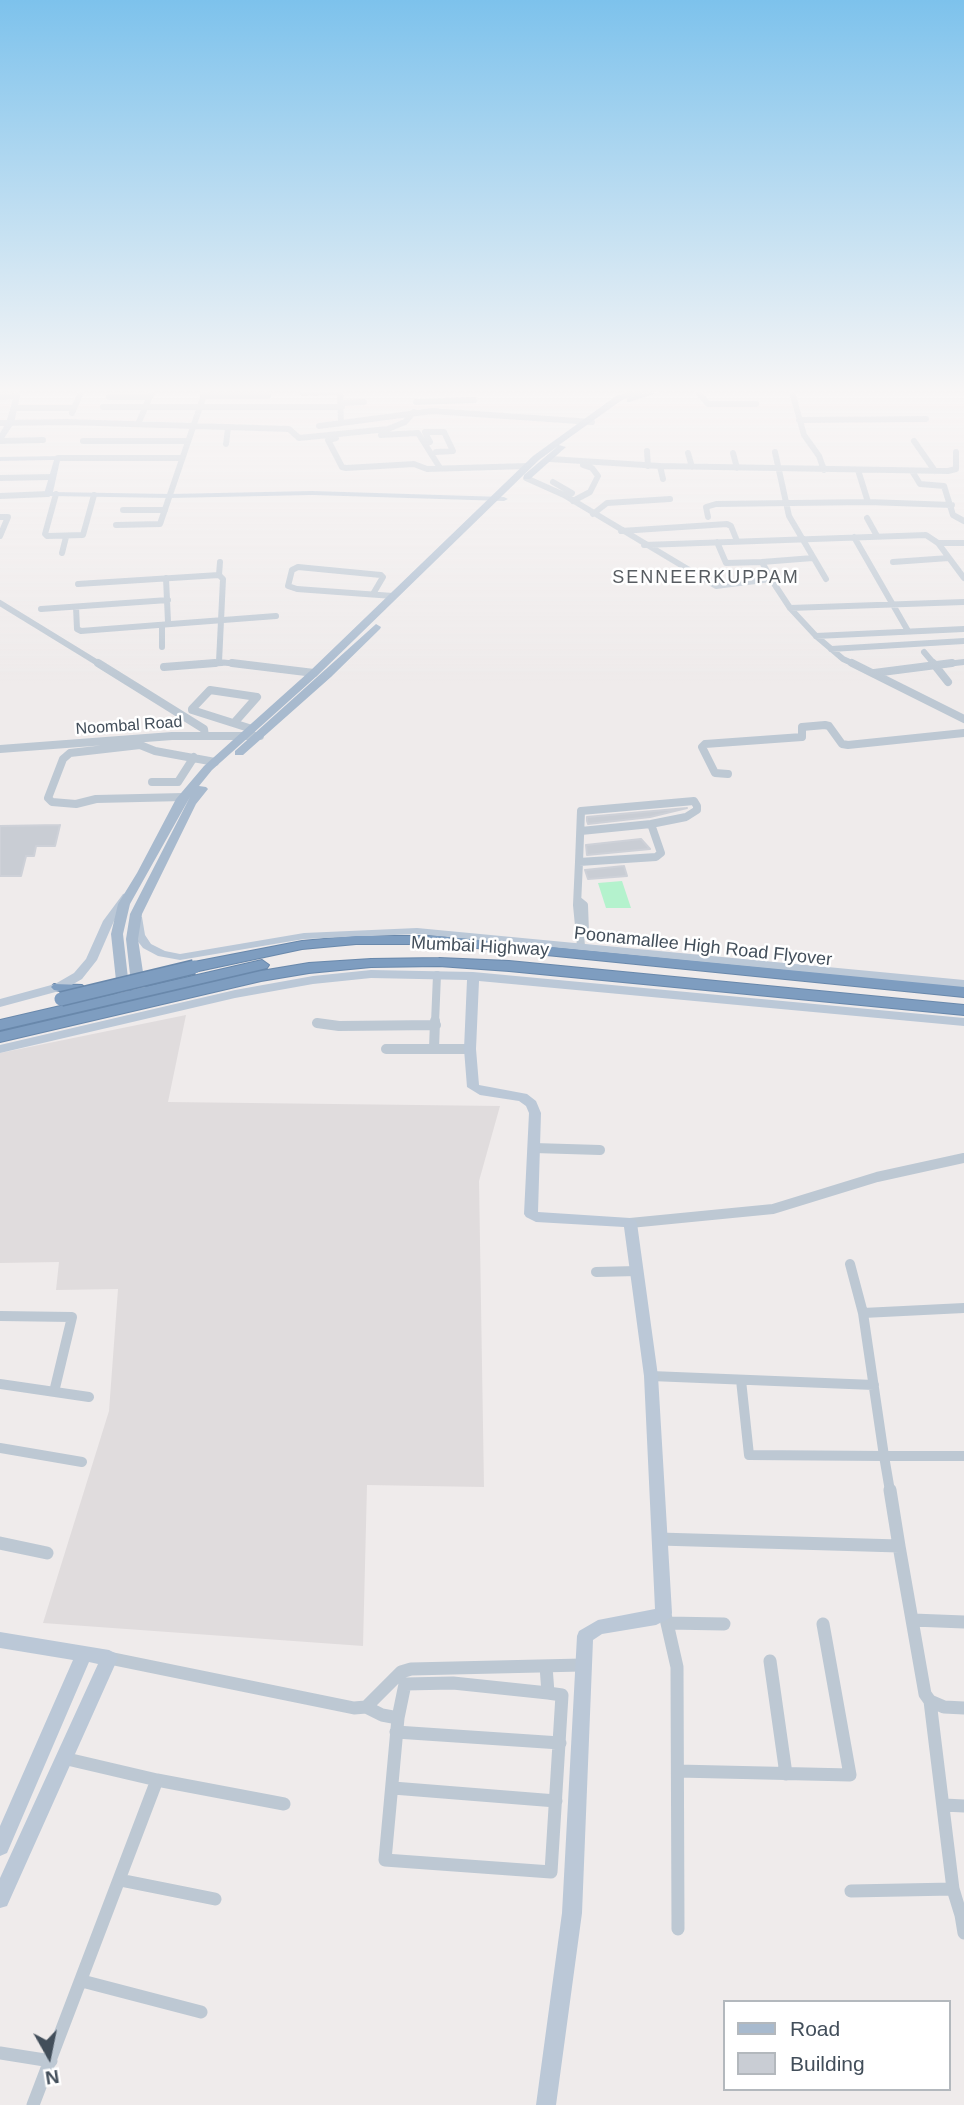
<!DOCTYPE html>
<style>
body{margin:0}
#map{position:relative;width:964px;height:2105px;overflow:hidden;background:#efebeb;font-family:Arial,sans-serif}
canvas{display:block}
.legend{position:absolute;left:723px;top:2000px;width:228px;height:91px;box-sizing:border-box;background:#fff;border:2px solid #b3b8bd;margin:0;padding:9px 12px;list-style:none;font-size:21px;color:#424e5a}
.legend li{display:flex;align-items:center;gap:14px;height:35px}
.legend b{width:35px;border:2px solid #b3b8bd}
.north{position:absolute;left:14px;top:2021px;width:70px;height:70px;-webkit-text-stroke:5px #fff;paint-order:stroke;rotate:171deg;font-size:19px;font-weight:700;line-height:28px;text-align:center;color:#424e5a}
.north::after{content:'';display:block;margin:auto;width:24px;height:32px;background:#424e5a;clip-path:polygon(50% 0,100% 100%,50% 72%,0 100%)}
</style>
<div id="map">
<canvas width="964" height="2105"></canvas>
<ul class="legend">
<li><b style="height:9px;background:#a8bace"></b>Road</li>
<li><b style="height:19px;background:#c9cdd4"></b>Building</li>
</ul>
<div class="north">N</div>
</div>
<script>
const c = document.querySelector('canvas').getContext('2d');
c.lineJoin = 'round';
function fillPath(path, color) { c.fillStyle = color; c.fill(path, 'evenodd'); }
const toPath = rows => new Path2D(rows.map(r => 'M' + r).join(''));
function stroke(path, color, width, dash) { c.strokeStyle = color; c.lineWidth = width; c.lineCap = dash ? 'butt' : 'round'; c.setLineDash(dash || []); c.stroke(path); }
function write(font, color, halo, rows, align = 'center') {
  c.font = font + ' Arial,sans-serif'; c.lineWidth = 5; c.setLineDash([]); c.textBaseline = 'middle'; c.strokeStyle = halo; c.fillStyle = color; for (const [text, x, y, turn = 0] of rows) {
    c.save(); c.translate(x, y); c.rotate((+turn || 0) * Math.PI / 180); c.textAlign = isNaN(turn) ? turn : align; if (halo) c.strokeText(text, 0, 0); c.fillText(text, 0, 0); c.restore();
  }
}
const education = toPath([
 [186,1015,168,1102,500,1106,479,1181,484,1487,367,1485,363,1646,43,1623,109,1411,118,1289,56,1290,59,1262,0,1263,0,1053]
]);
const green = toPath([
 [622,881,631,908,606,908,598,883]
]);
const building = toPath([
 [687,808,650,817,588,824,587,821,587,817,687,808],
 [60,825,55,846,36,846,34,856,26,856,21,876,0,876,0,826,60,825],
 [641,839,650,849,587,855,586,845,641,839],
 [624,866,627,876,588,879,585,870,624,866]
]);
const streetFar3 = toPath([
 [698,392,708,404,756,404],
 [792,392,804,435,819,456,824,470],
 [303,393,340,392,341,423],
 [203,396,268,396],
 [0,397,16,396],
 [109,397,150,397],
 [416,402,474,400],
 [342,403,364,402],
 [103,407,342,407],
 [15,408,74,408],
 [72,413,81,392],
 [799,420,926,419],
 [0,423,67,422,289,429,299,438,388,429,405,422,414,412],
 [138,424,152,392],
 [319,426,432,411,592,422],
 [381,435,418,433,440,468],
 [336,438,328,440,342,467,346,468,414,464,427,469,527,466],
 [0,441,43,440],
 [83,441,186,441],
 [914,441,935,471],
 [430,442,425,432,444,432,453,451,436,452],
 [226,444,228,428],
 [647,451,648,466],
 [775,452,789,516,826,579],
 [688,453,692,467],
 [733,453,737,468],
 [58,458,182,458],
 [550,459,660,466,948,471,956,469,956,452],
 [660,466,663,479],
 [858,470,868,502],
 [912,471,920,484,944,486,953,515,964,521],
 [0,478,53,477],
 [526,478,564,495,716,586,771,579,790,608,816,636,843,659,856,665],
 [553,482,572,493],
 [56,494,45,534,47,536,83,535,94,495],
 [0,496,48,494],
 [573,501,590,492,598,476,592,468,583,465],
 [123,510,165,510],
 [593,514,607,503,670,499],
 [0,517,8,517,0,536],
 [708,517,706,507,716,504,868,502,952,505],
 [867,518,877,536],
 [116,525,160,524,205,392],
 [621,531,727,524,731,526,737,541],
 [854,537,908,631],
 [717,542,726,563,762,562],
 [938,543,964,543],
 [644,545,926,535,938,543,964,578],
 [62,553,66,537],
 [893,562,949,558],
 [219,575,223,579,219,662,247,665],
 [166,578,168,622,171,624,276,616],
 [771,579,762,562,813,558],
 [78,584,219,575,220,562],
 [373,594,383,577,381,575,298,567,292,570,288,586,297,589,393,596],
 [0,603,101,665],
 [76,607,77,629,81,631,171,624],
 [790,608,964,602],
 [41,609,168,600],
 [162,625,162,647],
 [816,636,964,629],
 [831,649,964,641],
 [924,652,935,665],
 [190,665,222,663],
 [938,665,964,662]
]);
const streetFar2 = toPath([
 [98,663,204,729,205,736],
 [232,663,314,673],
 [852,663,964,719],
 [933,663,948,682],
 [164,667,215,663],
 [874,673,952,663],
 [234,723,257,697,210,690,192,709,192,710,252,729],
 [0,749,172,736,260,736],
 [728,774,715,773,702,747,705,744,802,737,802,727,825,725,829,726,842,744,848,745,964,733],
 [152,782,178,782,194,757],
 [184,797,96,799,76,804,52,802,48,798,63,759,70,753,140,745,155,751,215,762],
 [579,862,581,811,694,801,697,806,697,810,686,817,651,824,581,831],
 [579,901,584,905,585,932],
 [581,946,577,905,579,862,656,857,661,853,651,824],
 [435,1023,437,975]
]);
const streetFar1 = toPath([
 [317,1023,339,1026,436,1025],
 [386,1049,470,1049],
 [434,1049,435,1021],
 [534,1148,600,1150],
 [630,1223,773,1209,877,1177,964,1158],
 [596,1272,637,1271],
 [863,1313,964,1308],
 [0,1316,72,1317,54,1392],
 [651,1376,874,1385],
 [741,1380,749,1455,884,1456,863,1313,850,1264],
 [0,1384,89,1397],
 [0,1448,82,1462],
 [890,1491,884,1456,964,1456]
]);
const street = toPath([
 [890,1490,899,1546],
 [659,1539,899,1546,925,1694,930,1701,944,1707,964,1708],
 [0,1543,47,1553],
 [664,1610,677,1667,678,1929],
 [913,1620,964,1622],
 [668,1623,724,1624],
 [109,1658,354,1708,366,1707,401,1672,411,1669,582,1665],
 [770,1661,786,1774],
 [930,1701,953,1889,961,1915],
 [366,1707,382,1715,398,1718,385,1860,551,1872,562,1695,548,1693],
 [398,1718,405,1684,453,1683,548,1693,546,1666],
 [396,1732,560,1743],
 [63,1758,157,1780],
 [678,1771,850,1775,823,1624],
 [393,1788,556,1801],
 [944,1805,964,1806],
 [120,1880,215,1899],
 [851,1891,953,1889],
 [964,1914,961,1915,964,1933],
 [82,1981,201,2012],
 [0,2053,51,2061],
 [33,2105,157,1780,284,1804]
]);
const secondary = toPath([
 [15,392,21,392,14,423,3,440,0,440,0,433,6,423,15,392],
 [61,456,53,492,170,494,312,491,504,497,508,499,504,501,312,495,170,498,48,496,44,494,54,460,0,461,0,457,61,456],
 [127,893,133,896,114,921,97,960,82,979,63,990,0,1007,0,999,55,984,74,973,86,959,103,921,123,894,127,893],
 [136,914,142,917,145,935,151,944,165,951,180,954,304,933,417,928,964,980,964,988,417,934,304,939,180,960,158,956,143,948,133,935,130,917,136,914],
 [371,970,473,972,964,1018,964,1026,479,981,476,1049,479,1085,527,1094,536,1101,541,1113,538,1212,630,1218,635,1220,637,1223,658,1376,672,1613,670,1618,656,1625,602,1634,593,1640,582,1913,556,2105,536,2105,562,1913,577,1636,579,1631,598,1620,655,1609,644,1376,624,1227,536,1222,526,1217,524,1214,529,1113,526,1106,519,1101,480,1095,467,1087,464,1049,467,980,371,978,313,984,235,998,0,1053,0,1045,235,990,313,976,371,970],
 [0,1632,109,1650,115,1653,118,1658,7,1906,0,1908,0,1878,98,1664,89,1662,7,1853,0,1856,0,1826,73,1660,0,1648,0,1632]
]);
const primary = toPath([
 [632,392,643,392,642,394,659,392,630,402,627,402,627,398,637,395,622,400,559,445,566,447,530,479,524,479,524,475,558,446,539,460,318,675,212,770,199,786,206,787,208,789,196,804,142,914,138,939,146,992,139,996,132,992,126,939,130,914,190,797,130,904,123,934,130,996,123,1000,118,999,111,934,118,904,137,873,176,799,204,766,310,671,533,456,616,396,632,392],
 [376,624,381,627,380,629,331,677,243,755,235,755,235,751,376,624]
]);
const highway = toPath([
 [356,936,437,936,964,987,964,997,437,944,356,944,302,949,194,972,187,967,194,962,302,941,356,936],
 [439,958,509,961,964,1005,964,1015,509,971,439,966,371,967,309,973,261,981,0,1042,0,1032,261,971,309,963,371,959,439,958],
 [262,960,269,965,267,968,0,1030,0,1020,69,1004,75,994,54,990,51,987,54,984,82,985,90,992,89,1000,262,960]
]);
const highwayBridge = toPath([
 [61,999,194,967]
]);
const farStreetnames = [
 ["Noombal Road",129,726,-4]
];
const farQuarternames = [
 ["SENNEERKUPPAM",706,578]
];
const streetNames = [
 ["Mumbai Highway",480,947,3],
 ["Poonamallee High Road Flyover",703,947,6]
];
fillPath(education, '#e0dcdd');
fillPath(green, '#b4f2cd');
fillPath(building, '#c9cdd4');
stroke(building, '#ced1d8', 2);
stroke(highway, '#6988ab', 2);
stroke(streetFar3, '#bdc8d3', 6);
stroke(streetFar2, '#bdc8d3', 8);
stroke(streetFar1, '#bdc8d3', 10);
stroke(street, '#bdc8d3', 13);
fillPath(secondary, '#bbc8d7');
fillPath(primary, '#a8bace');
fillPath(highway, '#7e9dc0');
stroke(highwayBridge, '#6988ab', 16, []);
stroke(highwayBridge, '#7e9dc0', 13);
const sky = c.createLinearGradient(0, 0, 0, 686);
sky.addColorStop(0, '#7dc2ec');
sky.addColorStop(0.57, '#f8f6f6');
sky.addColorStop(1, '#f8f6f600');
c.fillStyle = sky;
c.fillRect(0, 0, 964, 686);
write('16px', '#424e5a', '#fff', farStreetnames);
c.letterSpacing = '2px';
write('18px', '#575c61', '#fff', farQuarternames);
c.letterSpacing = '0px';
write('18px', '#424e5a', '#fff', streetNames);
</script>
